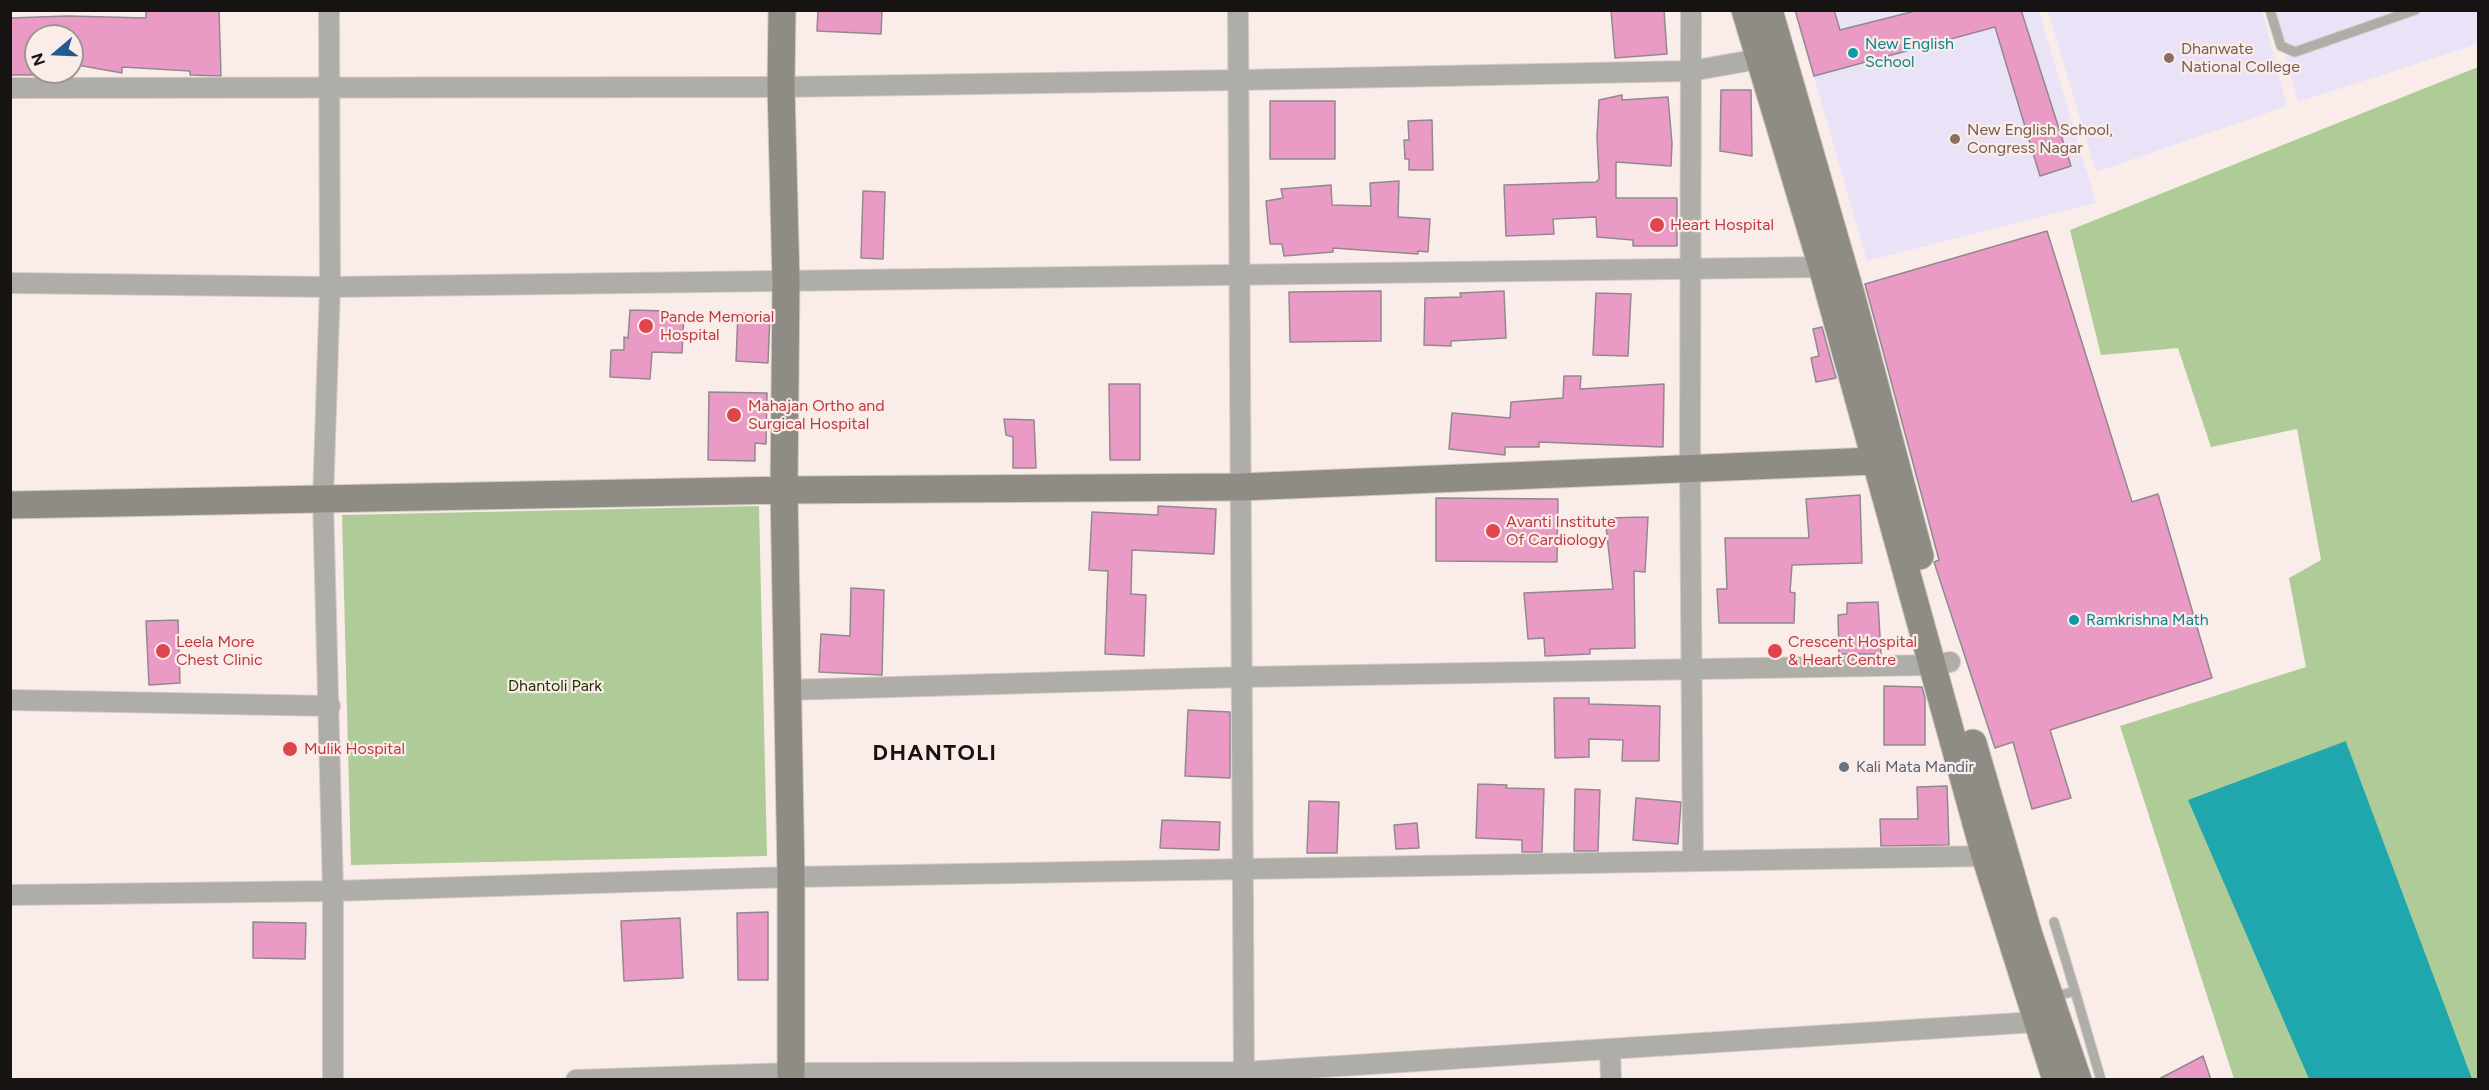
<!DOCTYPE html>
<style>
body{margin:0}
#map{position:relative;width:2489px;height:1090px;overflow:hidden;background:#faede9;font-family:Figtree,sans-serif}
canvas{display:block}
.frame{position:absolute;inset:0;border:12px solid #171312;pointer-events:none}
.north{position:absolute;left:24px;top:24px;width:60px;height:60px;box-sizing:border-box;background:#faede9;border:2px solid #9f9693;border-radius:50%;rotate:251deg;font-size:16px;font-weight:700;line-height:24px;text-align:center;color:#171312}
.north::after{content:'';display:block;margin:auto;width:21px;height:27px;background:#205b92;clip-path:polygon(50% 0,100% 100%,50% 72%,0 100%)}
</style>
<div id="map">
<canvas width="2489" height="1090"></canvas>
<div class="frame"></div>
<div class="north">N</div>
</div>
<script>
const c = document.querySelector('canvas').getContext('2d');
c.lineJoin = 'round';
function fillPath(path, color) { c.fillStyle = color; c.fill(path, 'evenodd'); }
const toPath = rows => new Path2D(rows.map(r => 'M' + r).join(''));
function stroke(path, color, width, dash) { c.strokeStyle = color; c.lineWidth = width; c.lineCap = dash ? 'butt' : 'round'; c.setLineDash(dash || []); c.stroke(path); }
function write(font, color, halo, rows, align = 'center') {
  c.font = font + ' Figtree,sans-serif'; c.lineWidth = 4.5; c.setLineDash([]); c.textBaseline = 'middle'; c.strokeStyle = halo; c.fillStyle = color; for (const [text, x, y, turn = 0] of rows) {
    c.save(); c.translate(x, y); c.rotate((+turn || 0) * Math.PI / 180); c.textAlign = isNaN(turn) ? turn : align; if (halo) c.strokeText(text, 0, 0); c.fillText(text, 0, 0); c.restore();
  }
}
const education = toPath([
 [1795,11,2039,11,2096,203,1867,261],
 [2048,11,2262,11,2287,106,2096,172],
 [2274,11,2478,11,2478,44,2298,102]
]);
const green = toPath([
 [2478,67,2478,1079,2234,1079,2120,726,2306,667,2289,578,2321,560,2297,429,2211,447,2178,348,2101,355,2070,230],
 [759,506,767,856,351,865,342,515]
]);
const water = toPath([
 [2346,741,2346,742,2472,1079,2309,1079,2188,800]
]);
const building = toPath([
 [146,10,219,10,221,76,190,75,190,71,122,67,122,73,72,64,72,36,36,36,36,75,10,75,10,18,68,16,146,18,146,10],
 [818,10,882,10,881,34,817,31,818,10],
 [1611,10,1664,10,1667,54,1615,58,1611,10],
 [1795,10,1834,10,1840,30,1919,10,2021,10,2071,166,2040,176,1995,27,1814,76,1795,10],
 [1721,90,1751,90,1752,156,1720,151,1721,90],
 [1622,95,1622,100,1668,97,1672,143,1671,166,1616,162,1616,198,1677,198,1677,246,1633,246,1633,240,1597,237,1596,217,1553,219,1554,234,1506,236,1504,185,1596,182,1599,179,1597,137,1599,100,1622,95],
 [1270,101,1335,101,1335,159,1270,159,1270,101],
 [1432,120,1433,170,1409,170,1409,159,1405,159,1404,140,1409,140,1408,121,1432,120],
 [1399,181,1398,217,1430,219,1428,252,1418,251,1418,254,1333,248,1333,252,1284,256,1282,244,1270,244,1266,201,1283,198,1281,189,1331,185,1332,205,1371,206,1370,183,1399,181],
 [863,191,885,192,883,259,861,258,863,191],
 [2047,231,2132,502,2158,494,2212,678,2050,730,2071,798,2032,809,2013,742,1995,748,1934,562,1939,560,1865,284,2047,231],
 [1381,291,1381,341,1290,342,1289,292,1381,291],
 [1504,291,1506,338,1451,341,1451,346,1424,345,1425,298,1461,297,1460,293,1504,291],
 [1596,293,1631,294,1628,356,1593,355,1596,293],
 [630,310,669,311,669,314,684,315,682,353,652,352,650,379,610,377,611,350,624,350,624,337,628,338,630,310],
 [738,313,770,315,768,363,736,361,738,313],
 [1822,327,1836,378,1816,382,1811,358,1819,356,1813,329,1822,327],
 [1564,376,1581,376,1580,389,1664,384,1663,447,1539,442,1539,447,1505,447,1505,455,1449,449,1452,413,1510,418,1511,402,1563,398,1564,376],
 [1109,384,1140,384,1140,460,1110,460,1109,384],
 [709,392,767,393,766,444,755,443,755,461,708,460,709,392],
 [1004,419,1034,420,1036,468,1013,468,1013,437,1006,435,1004,419],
 [1860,495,1862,563,1792,565,1790,592,1795,593,1794,623,1719,623,1717,589,1727,589,1725,538,1809,538,1806,499,1860,495],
 [1436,498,1558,499,1557,562,1436,561,1436,498],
 [1158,506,1216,509,1214,554,1132,550,1131,594,1146,595,1144,656,1105,654,1108,571,1089,570,1092,512,1158,515,1158,506],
 [1648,517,1645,572,1634,571,1635,648,1590,649,1590,654,1545,656,1544,638,1528,639,1524,593,1613,589,1605,518,1648,517],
 [851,588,884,590,882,675,819,672,821,634,850,636,851,588],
 [1878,602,1881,654,1839,654,1838,615,1847,614,1847,603,1878,602],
 [178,620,180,683,149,685,146,621,178,620],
 [1884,686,1922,687,1925,698,1925,745,1884,745,1884,686],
 [1554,698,1589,698,1589,704,1660,706,1659,761,1622,761,1623,740,1589,739,1589,757,1555,758,1554,698],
 [1188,710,1230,712,1230,778,1185,776,1188,710],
 [1478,784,1507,785,1506,788,1544,789,1542,852,1522,852,1522,840,1476,838,1478,784],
 [1947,786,1949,845,1881,846,1880,819,1918,819,1917,787,1947,786],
 [1575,789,1600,790,1598,851,1574,851,1575,789],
 [1636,798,1681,802,1678,844,1633,840,1636,798],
 [1309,801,1339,802,1337,853,1307,853,1309,801],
 [1162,820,1220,822,1219,850,1160,848,1162,820],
 [1417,823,1419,848,1396,849,1394,825,1417,823],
 [768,912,768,980,738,980,737,913,768,912],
 [680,918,683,978,624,981,621,921,680,918],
 [253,922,306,923,305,959,253,958,253,922],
 [2203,1056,2211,1080,2157,1080,2203,1056]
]);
const lane = toPath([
 [2270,10,2281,46,2295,52,2415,10],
 [2054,922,2075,991],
 [2053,997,2075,991,2101,1080]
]);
const street = toPath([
 [329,10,330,287,323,499,333,891,333,1080],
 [1238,10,1244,1080],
 [1691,10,1690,468,1693,861],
 [10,88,781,87,1239,80,1691,71,1770,57],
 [10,283,330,287,1822,267],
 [787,690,1242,677,1932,665,1950,662],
 [10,700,330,706],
 [10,895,333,891,791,877,1985,856,1996,853],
 [1610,1050,1611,1080],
 [576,1080,791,1073,1244,1072,2036,1022]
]);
const secondary = toPath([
 [782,10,781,87,786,282,784,490,791,877,791,1080],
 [1745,10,1822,267,1985,856,2056,1080],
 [1769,10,1851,294,1920,556],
 [10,505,784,490,1241,487,1874,461,1893,456],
 [1973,743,2029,935,2078,1080]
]);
const markers = [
 [1853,53,6,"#0f9aa8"],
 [2169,58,6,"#8d6e63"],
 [1955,139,6,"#8d6e63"],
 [1657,225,8,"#e0444e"],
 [646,326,8,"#e0444e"],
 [734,415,8,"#e0444e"],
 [1493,531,8,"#e0444e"],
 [2074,620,6,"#0f9aa8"],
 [163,651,8,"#e0444e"],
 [1775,651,8,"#e0444e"],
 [290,749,8,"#e0444e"],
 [1844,767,6,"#6b7280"]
];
const cultureNames = [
 ["New English",1865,44],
 ["School",1865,62],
 ["Ramkrishna Math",2086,620]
];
const educationNames = [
 ["Dhanwate",2181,49],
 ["National College",2181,67],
 ["New English School,",1967,130],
 ["Congress Nagar",1967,148]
];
const healthNames = [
 ["Heart Hospital",1670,225],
 ["Pande Memorial",660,317],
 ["Hospital",660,335],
 ["Mahajan Ortho and",748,406],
 ["Surgical Hospital",748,424],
 ["Avanti Institute",1506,522],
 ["Of Cardiology",1506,540],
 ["Leela More",176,642],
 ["Chest Clinic",176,660],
 ["Crescent Hospital",1788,642],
 ["& Heart Centre",1788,660],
 ["Mulik Hospital",304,749]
];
const parkNames = [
 ["Dhantoli Park",555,686]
];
const worshipNames = [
 ["Kali Mata Mandir",1856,767]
];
const districtNames = [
 ["DHANTOLI",935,754]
];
fillPath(education, '#eae2f7');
fillPath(green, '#afcb97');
fillPath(water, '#20a7ae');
fillPath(building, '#e99bc6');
stroke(building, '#93888e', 1.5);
stroke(lane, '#d6cac7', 11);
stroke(street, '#d6cac7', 22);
stroke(secondary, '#d6cac7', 29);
stroke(lane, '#aeada8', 9);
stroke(street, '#aeada8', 20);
stroke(secondary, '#8e8c85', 27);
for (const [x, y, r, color] of markers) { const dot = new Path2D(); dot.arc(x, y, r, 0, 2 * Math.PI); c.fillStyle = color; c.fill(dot); stroke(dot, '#faede9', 2); }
write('16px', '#0d838f', '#faede9', cultureNames, 'left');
write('16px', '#785e54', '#faede9', educationNames, 'left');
write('16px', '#be3a42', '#faede9', healthNames, 'left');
write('16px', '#203600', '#faede9', parkNames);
write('16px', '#5b616d', '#faede9', worshipNames, 'left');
c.letterSpacing = '1.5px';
write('bold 22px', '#171312', '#faede9', districtNames);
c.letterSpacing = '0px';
</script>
